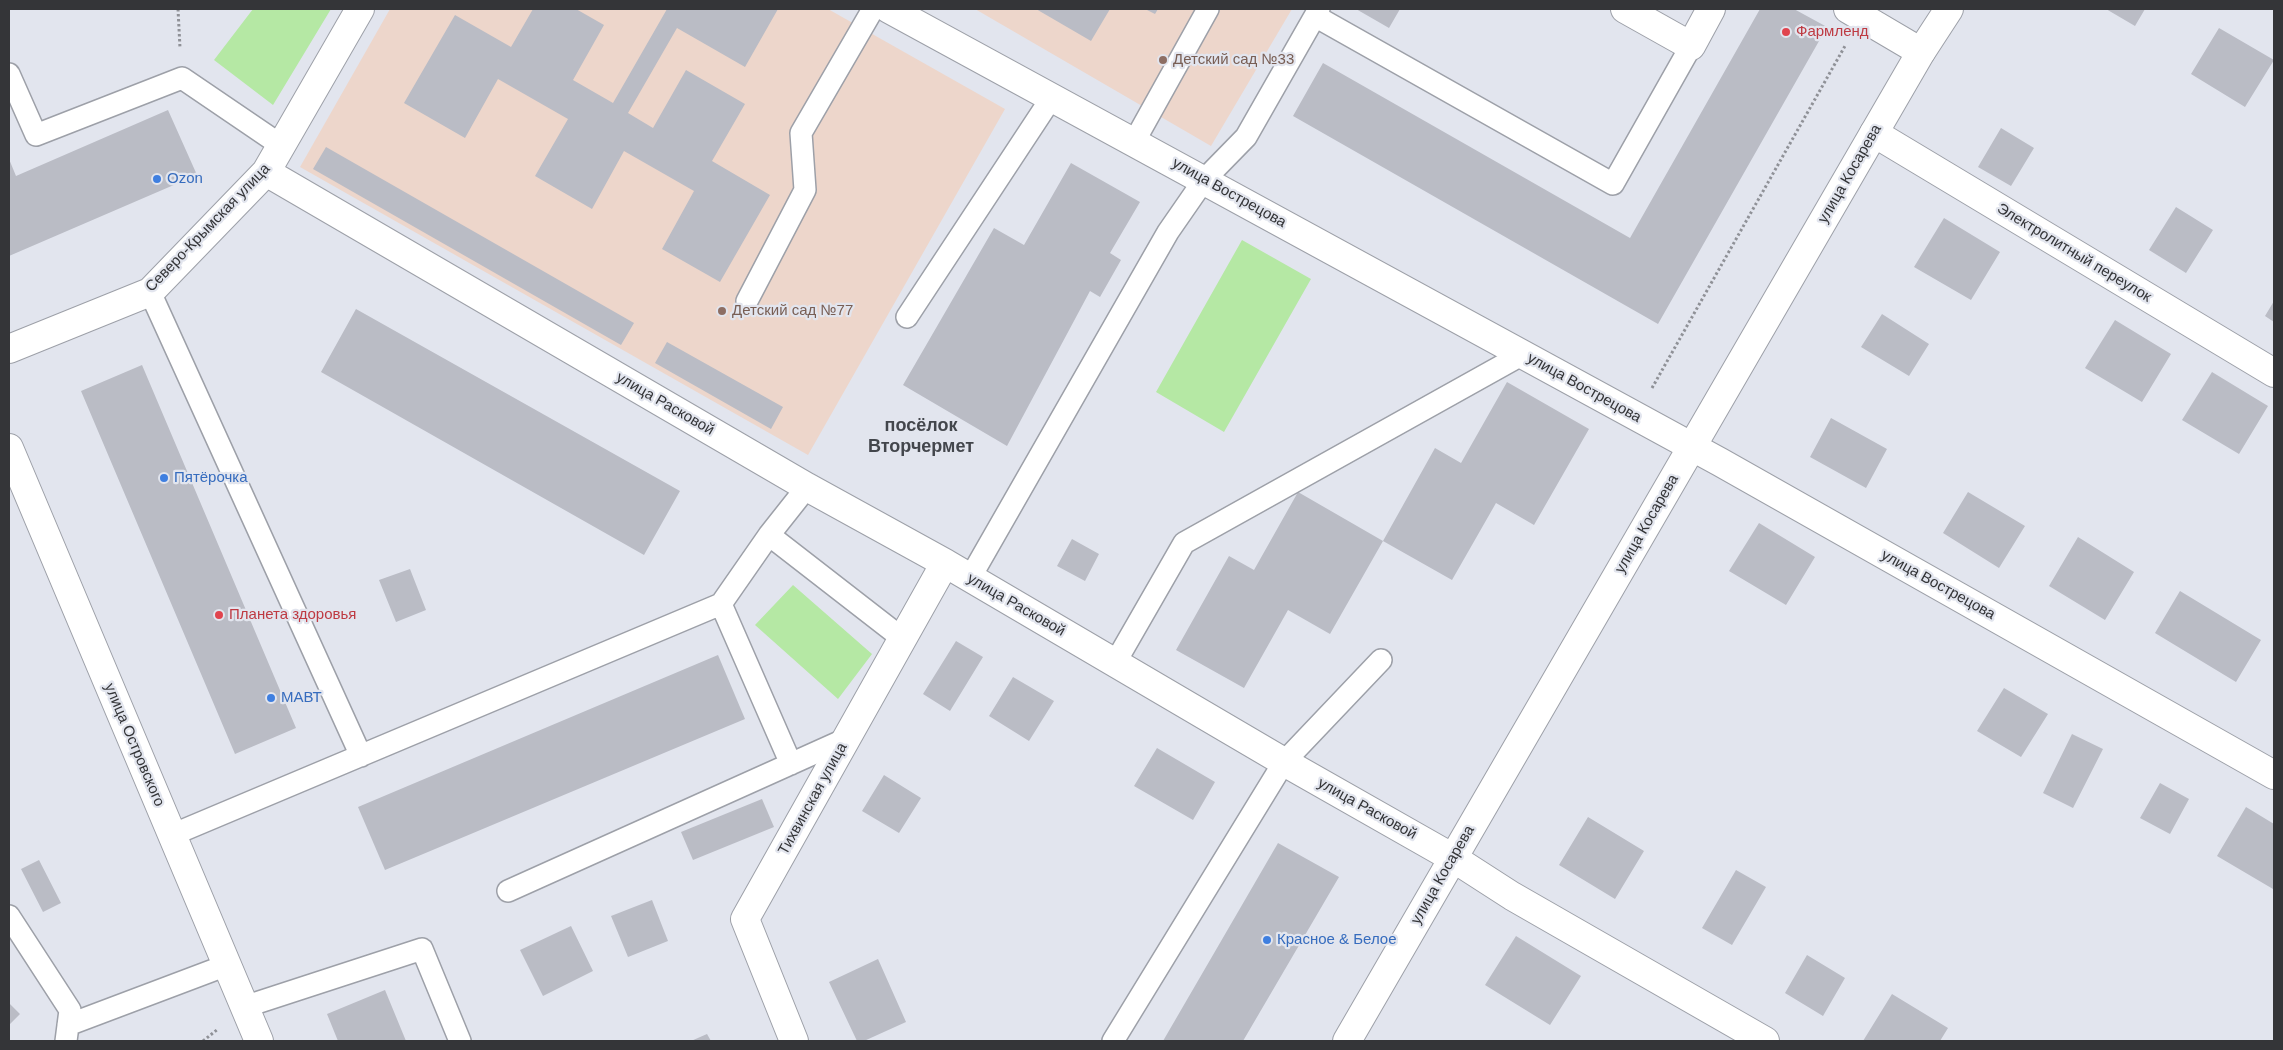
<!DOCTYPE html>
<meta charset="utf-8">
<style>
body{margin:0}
#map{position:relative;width:2283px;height:1050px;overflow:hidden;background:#e2e5ee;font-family:Arial,sans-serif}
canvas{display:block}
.frame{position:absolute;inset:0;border:10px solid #343538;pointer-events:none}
</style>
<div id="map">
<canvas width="2283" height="1050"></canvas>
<div class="frame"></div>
</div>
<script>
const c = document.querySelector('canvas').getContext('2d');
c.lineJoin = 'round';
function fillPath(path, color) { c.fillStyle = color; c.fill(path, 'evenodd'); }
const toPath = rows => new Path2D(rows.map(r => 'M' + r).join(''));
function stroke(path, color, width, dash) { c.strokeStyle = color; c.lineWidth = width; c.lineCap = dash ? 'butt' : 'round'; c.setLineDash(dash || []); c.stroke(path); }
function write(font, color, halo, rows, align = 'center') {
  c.font = font + ' Arial,sans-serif'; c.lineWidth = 4.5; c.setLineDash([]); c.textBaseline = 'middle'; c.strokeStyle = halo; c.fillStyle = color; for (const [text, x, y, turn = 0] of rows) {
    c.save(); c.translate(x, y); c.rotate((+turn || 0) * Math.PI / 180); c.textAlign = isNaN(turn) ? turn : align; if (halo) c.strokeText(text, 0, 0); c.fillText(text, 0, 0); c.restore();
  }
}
const education = toPath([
 [390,9,828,9,1005,109,808,455,300,167],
 [975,9,1292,9,1211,146]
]);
const green = toPath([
 [253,9,331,9,273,105,214,60],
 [1242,240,1311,279,1224,432,1156,392],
 [793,585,872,654,838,699,755,625]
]);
const building = toPath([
 [533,9,576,9,604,25,573,80,613,103,667,9,778,9,745,67,677,28,628,113,653,128,686,70,745,104,712,161,770,195,720,282,662,249,694,191,624,151,592,209,535,176,568,119,498,79,465,138,404,103,455,15,511,47],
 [1036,9,1110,9,1091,41],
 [1145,9,1158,9,1155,14],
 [1356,9,1400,9,1389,28],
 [1760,9,1794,9,1827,27,1658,324,1293,116,1323,63,1630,238],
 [2106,9,2145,9,2135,26],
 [2219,28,2274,60,2245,107,2191,74],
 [168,110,197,175,9,256,9,159,16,176],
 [2001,128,2034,148,2011,186,1978,167],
 [326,147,634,323,621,345,313,169],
 [1071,163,1140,202,1110,253,1121,260,1100,297,1090,291,1007,446,903,385,994,228,1024,245],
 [2176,207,2213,230,2186,273,2149,250],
 [1944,218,2000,252,1971,300,1914,267],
 [2274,301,2274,322,2265,316],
 [356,309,680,491,644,555,321,372],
 [1882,314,1929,344,1909,376,1861,347],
 [2115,320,2171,354,2142,402,2085,368],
 [667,342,783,407,771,429,655,363],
 [142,365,296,728,235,754,81,391],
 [2212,372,2268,406,2239,454,2182,420],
 [1507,382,1589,429,1534,525,1496,503,1452,580,1383,541,1435,448,1461,463],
 [1831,418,1887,449,1866,488,1810,457],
 [1298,492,1383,541,1330,634,1288,610,1244,688,1176,650,1229,556,1254,570],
 [1968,492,2025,526,1999,568,1943,533],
 [1759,523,1815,557,1786,605,1729,571],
 [2078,537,2134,572,2105,620,2049,586],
 [1072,539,1099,554,1085,581,1057,566],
 [410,569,426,610,396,622,379,580],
 [2180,591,2261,640,2236,682,2155,633],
 [956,641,983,657,950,711,923,694],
 [718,655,745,719,385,870,358,807],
 [1013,677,1054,701,1029,741,989,716],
 [2004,688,2048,714,2021,757,1977,731],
 [2072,734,2103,749,2073,808,2043,793],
 [1157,748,1215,782,1193,820,1134,786],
 [884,775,921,798,899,833,862,811],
 [2160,783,2189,799,2170,834,2140,818],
 [762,799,774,827,693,860,681,832],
 [2246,807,2274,824,2273,889,2217,856],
 [1588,817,1644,851,1615,899,1559,865],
 [1278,843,1339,877,1243,1041,1163,1041],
 [39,860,61,903,43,912,21,869],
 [1736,870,1766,887,1732,945,1702,928],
 [652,900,668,941,628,957,611,916],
 [571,926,593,971,543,996,520,950],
 [1516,936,1581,976,1550,1025,1485,985],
 [1807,955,1845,978,1823,1016,1785,993],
 [878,959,906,1022,864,1041,857,1041,829,982],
 [385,990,406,1041,338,1041,327,1014],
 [1892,994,1948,1028,1940,1041,1863,1041],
 [9,1003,20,1014,9,1025],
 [707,1034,711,1041,691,1041]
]);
const path = toPath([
 [178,9,180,48],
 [1652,388,1845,46],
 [203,1041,218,1029]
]);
const lane = toPath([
 [1315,16,1613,184,1691,46],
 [9,74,36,135,182,78,282,146],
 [1134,142,1208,9],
 [150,292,361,756],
 [747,301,805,190,801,133,873,9],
 [907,317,1052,97],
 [769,535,903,639],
 [970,578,1168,232,1204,180,1246,137,1319,9],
 [721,604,791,764],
 [1115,663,1184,543,1523,354],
 [172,835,721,604,769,535,807,487],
 [508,891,846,739],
 [9,916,70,1010,66,1041],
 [244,1007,422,949,460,1041],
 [68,1025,227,965],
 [1113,1041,1284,762,1381,660]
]);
const street = toPath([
 [889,9,1720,462,2274,775],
 [1625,9,1691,46,1711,9],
 [1848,9,1921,52],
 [1874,133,2274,373],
 [266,172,807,487,945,563,1284,762,1453,858,1512,896,1765,1041],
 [9,349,150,292,266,172,360,9],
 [9,448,259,1041],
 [794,1041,745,919,945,563]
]);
const secondary = toPath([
 [1347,1041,1921,52,1949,9]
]);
const markers = [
 [1786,32,5,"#e0444e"],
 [1163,60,5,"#8d6e63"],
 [157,179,5,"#3f7fe0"],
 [722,311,5,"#8d6e63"],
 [164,478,5,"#3f7fe0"],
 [219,615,5,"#e0444e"],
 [271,698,5,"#3f7fe0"],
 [1267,940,5,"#3f7fe0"]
];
const healthNames = [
 ["Фармленд",1796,32],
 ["Планета здоровья",229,615]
];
const educationNames = [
 ["Детский сад №33",1173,60],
 ["Детский сад №77",732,311]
];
const streetNames = [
 ["улица Косарева",1850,174,-60],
 ["улица Вострецова",1229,193,29],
 ["Северо-Крымская улица",208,228,-46],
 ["Электролитный переулок",2074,253,31],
 ["улица Вострецова",1584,388,29],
 ["улица Расковой",665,404,30],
 ["улица Косарева",1647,524,-60],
 ["улица Вострецова",1938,585,29],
 ["улица Расковой",1016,605,30],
 ["улица Островского",134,745,67],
 ["Тихвинская улица",813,799,-61],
 ["улица Расковой",1367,809,29],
 ["улица Косарева",1443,875,-60]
];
const shopNames = [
 ["Ozon",167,179],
 ["Пятёрочка",174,478],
 ["МАВТ",281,698],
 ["Красное & Белое",1277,940]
];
const quarterNames = [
 ["посёлок",921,426],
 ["Вторчермет",921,447]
];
fillPath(education, '#edd6cb');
fillPath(green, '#b5e8a4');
fillPath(building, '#babcc5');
stroke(lane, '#9da0a8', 24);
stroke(street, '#9da0a8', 30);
stroke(secondary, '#9da0a8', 30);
stroke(path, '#8f9197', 3, [2.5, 2.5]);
stroke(lane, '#fff', 21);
stroke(street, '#fff', 28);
stroke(secondary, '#fff', 28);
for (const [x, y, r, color] of markers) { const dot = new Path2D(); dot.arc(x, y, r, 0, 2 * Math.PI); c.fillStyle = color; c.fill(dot); stroke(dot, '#e2e5ee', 2); }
write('15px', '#be3a42', '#e2e5ee', healthNames, 'left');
write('15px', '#785e54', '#e2e5ee', educationNames, 'left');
write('15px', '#343538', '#e2e5ee', streetNames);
write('15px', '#366cbe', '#e2e5ee', shopNames, 'left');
write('bold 18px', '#43464c', '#e2e5ee', quarterNames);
</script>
